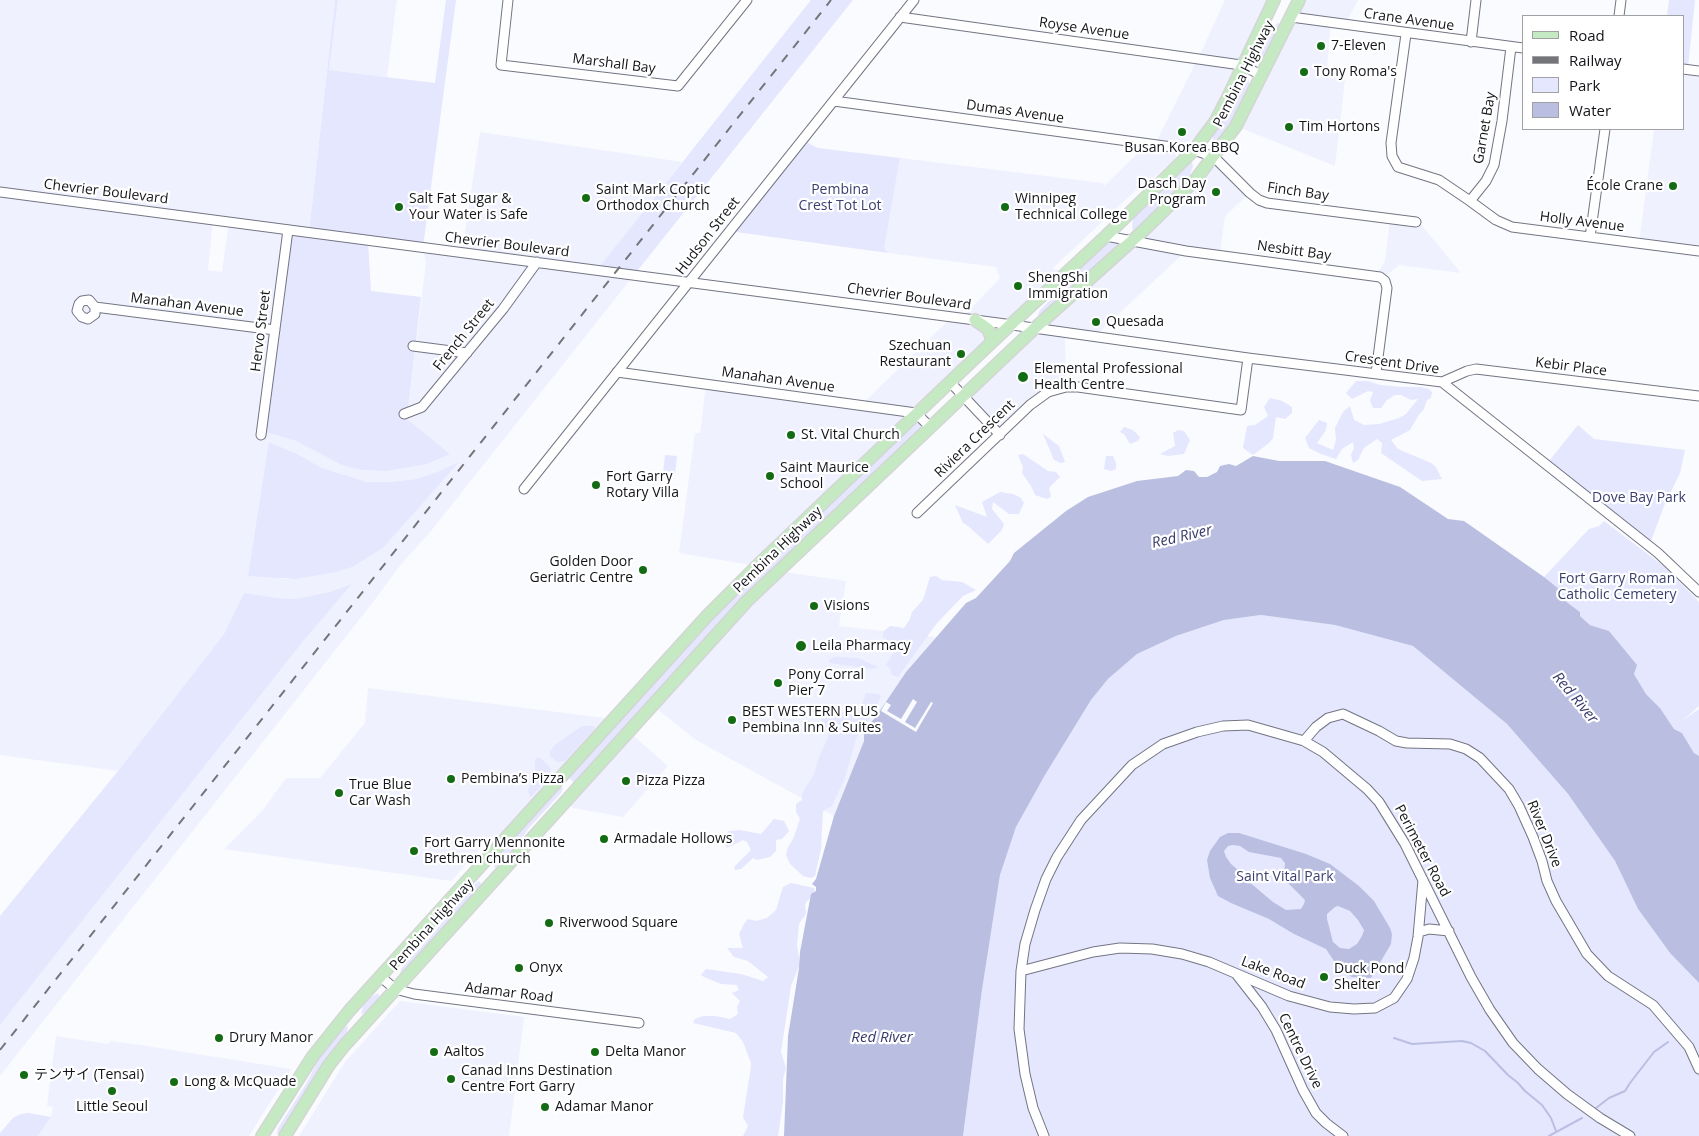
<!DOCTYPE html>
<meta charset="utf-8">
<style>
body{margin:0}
#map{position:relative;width:1699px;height:1136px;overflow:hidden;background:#fafbfe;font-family:"Open Sans",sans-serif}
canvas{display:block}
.legend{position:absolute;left:1522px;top:15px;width:162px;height:115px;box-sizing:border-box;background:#fff;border:1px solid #a1a1a3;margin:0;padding:6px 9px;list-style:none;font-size:15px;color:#14151a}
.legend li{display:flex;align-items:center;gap:10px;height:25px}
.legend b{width:25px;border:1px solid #a1a1a3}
</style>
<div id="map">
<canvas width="1699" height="1136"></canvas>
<ul class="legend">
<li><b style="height:6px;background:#c5e9c2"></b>Road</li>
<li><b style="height:6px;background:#747579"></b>Railway</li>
<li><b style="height:14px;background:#e4e7fe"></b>Park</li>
<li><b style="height:14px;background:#babfe1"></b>Water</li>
</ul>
</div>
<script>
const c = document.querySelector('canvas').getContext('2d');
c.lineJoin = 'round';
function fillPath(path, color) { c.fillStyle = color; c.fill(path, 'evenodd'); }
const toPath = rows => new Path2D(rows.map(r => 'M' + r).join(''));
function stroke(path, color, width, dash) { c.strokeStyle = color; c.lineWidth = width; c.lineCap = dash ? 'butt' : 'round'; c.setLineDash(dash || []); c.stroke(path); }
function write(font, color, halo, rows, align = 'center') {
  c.font = font + ' "Open Sans","Noto Sans JP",sans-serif'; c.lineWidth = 4.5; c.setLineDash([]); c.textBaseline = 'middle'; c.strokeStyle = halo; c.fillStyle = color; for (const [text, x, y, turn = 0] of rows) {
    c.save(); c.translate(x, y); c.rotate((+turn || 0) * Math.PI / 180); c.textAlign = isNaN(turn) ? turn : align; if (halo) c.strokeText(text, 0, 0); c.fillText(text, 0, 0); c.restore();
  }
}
const built = toPath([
 [0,0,335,0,309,232,262,431,296,441,342,465,352,467,362,470,386,471,450,454,407,419,426,263,423,247,462,252,480,132,682,162,598,270,634,275,431,531,398,568,377,597,0,1076,0,1025,305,639,351,585,330,592,295,599,278,598,244,593,224,634,118,771,0,755],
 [213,220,229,222,222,272,208,270],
 [269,442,297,454,322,468,367,482,391,482,416,479,437,472,457,463,383,548,332,573,297,579,281,579],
 [338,0,397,0,387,77,329,70],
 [1225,0,1275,0,1264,23,1235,70,1209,119,1195,138,1184,144,1157,140,1203,48],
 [1299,0,1358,0,1346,23,1331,21,1327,67,1346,70,1335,166,1236,126],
 [1683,67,1699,69,1699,251,1639,243,1654,129,1683,129],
 [1145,146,1174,151,1177,158,1138,191,1136,190,1052,269,1067,271,755,568,745,564,679,553,695,433,700,433,706,384,861,405,952,317,962,318,1000,278,996,267,888,253,883,249,900,158,1103,183,1104,186],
 [1214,157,1250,193,1225,216,1220,255,1186,251,1094,337,1065,332,1066,387,1057,389,1000,435,963,397],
 [1390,218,1419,222,1461,273,1399,265,1387,275,1377,274,1385,261],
 [777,571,846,581,839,626,936,637,906,672,875,718,864,729,864,741,834,816,696,740,652,705],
 [368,688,612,719,500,841,488,840,451,881,224,849,262,811,286,778,320,778,365,723],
 [628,731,668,766,623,817,573,808,564,802],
 [400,1001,524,1017,509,1136,299,1136,345,1062],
 [56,1036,108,1044,111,1041,141,1045,291,1069,249,1136,38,1136,51,1117,53,1107,47,1106]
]);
const green = toPath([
 [335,0,338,0,329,70,435,83,446,0,456,0,423,247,368,241,371,291,421,297,407,419,450,454,427,464,386,471,362,470,342,465,296,441,262,431,288,230,309,232],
 [811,0,853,0,634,275,597,270],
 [1669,0,1695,0,1688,67,1683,67,1683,16,1667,16],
 [1278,23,1281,25,1267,53,1258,62,1257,60,1261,40,1270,29],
 [1248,78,1250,87,1240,107,1214,146,1212,146,1213,135,1222,120,1239,86],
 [802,140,818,148,900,158,884,248,888,253,729,231],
 [1190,162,1192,162,1193,166,1190,175,1134,231,1132,229,1133,218,1137,212],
 [1112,241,1119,244,1040,316,1038,314,1040,310,1068,283,1082,265,1104,244],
 [1356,381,1368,381,1380,385,1401,387,1421,387,1429,389,1432,392,1431,398,1427,400,1424,409,1418,416,1410,430,1391,440,1398,449,1431,463,1436,467,1442,479,1422,481,1381,453,1382,443,1377,439,1364,448,1358,460,1353,463,1351,455,1354,448,1353,442,1342,449,1336,459,1321,454,1309,448,1305,438,1319,420,1327,423,1326,430,1317,443,1333,450,1336,440,1335,428,1343,412,1350,406,1354,420,1364,425,1379,424,1399,418,1406,414,1418,399,1411,400,1401,395,1395,395,1387,400,1381,408,1373,408,1370,401,1373,392,1368,391,1352,399,1346,393],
 [1270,398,1282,401,1292,407,1292,413,1285,419,1276,417,1273,438,1269,443,1253,455,1243,448,1247,426,1255,425,1268,416,1264,407],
 [916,413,930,427,777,571,578,786,564,774,707,616],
 [1578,425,1594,439,1685,450,1680,473,1664,506,1651,541,1549,461],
 [1124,427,1133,430,1140,437,1138,441,1130,444,1124,434,1120,432],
 [1178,430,1184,431,1190,440,1184,454,1168,456,1160,454,1175,446,1173,433],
 [1043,434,1059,446,1065,462,1061,463,1054,460],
 [269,442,297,454,322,468,367,482,391,482,416,479,437,472,459,462,383,548,352,567,332,573,297,579,248,576],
 [1023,454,1048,471,1056,472,1060,477,1049,488,1051,497,1047,499,1035,495,1031,486,1022,473,1023,467,1018,455],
 [665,455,677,456,675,474,663,473],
 [1106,456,1113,456,1116,463,1116,469,1111,471,1104,469],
 [1000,492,1013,494,1021,498,1024,503,1019,514,1009,514,993,502,992,509,1004,524,1002,530,988,544,968,526,963,523,955,505,987,517,982,502],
 [1604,521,1665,567,1699,602,1699,706,1682,721,1699,709,1699,756,1694,753,1682,733,1674,729,1660,708,1646,694,1609,631,1590,625,1580,616,1580,612,1560,597,1544,577,1589,529,1599,526],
 [936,576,942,580,962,582,976,590,963,596,937,623,898,677,892,675,890,668,886,665,894,652,894,645,883,637,883,632,890,626,904,628,910,619,912,612,923,600,930,577],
 [352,584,305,639,0,1025,0,916,118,771,224,634,244,593,278,598,295,599,330,592],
 [1261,615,1335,625,1413,646,1507,724,1568,794,1615,861,1638,909,1670,953,1699,983,1699,1136,963,1136,982,990,1000,875,1016,827,1045,775,1091,700,1108,679,1137,654,1176,636,1224,620],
 [834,657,858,658,878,667,872,669,830,663,829,660],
 [866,693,878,694,881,696,874,712,856,739,845,778,832,806,823,811,821,849,815,876,811,878,803,876,790,864,786,855,788,847,793,839,800,819,796,812,796,804,802,800,802,794,814,774,819,757,828,738,828,731,821,720,822,717,826,709,858,715],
 [582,726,594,726,595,728,565,761,557,762,550,756,550,752,555,745],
 [539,757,550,767,551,775,530,798,528,790,535,775,535,760],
 [561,787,563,788,561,793,529,828,509,856,501,865,494,868,496,859],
 [774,819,784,821,789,831,782,839,776,840,776,851,770,857,757,860,753,858,741,869,735,870,734,867,751,850,747,842,743,840,727,848,724,843,728,831,740,830,761,834],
 [479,881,481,883,480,887,475,893,400,975,401,969,433,934,466,892],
 [791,883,814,888,815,892,805,904,806,914,799,924,797,945,800,964,791,986,781,1052,786,1068,783,1079,783,1102,778,1136,743,1136,748,1126,743,1117,751,1067,751,1063,743,1042,736,1033,693,1023,695,1019,703,1016,715,1016,730,1019,735,1016,738,1014,737,1007,740,1001,732,993,739,990,737,985,721,984,704,977,701,975,706,969,741,974,763,981,768,977,748,961,734,957,727,948,743,948,739,934,744,924,748,919,756,921,767,918,776,910,783,887],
 [378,993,379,995,379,997,369,1011,361,1014,363,1006,370,998],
 [348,1026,347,1033,328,1057,281,1132,277,1135,278,1128,306,1084,321,1055,341,1029],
 [29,1113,51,1117,38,1136,0,1136,0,1133,13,1118,21,1114]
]);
const water = toPath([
 [1253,456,1279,461,1325,461,1400,487,1448,519,1464,521,1544,577,1560,590,1560,597,1580,612,1580,616,1590,625,1609,631,1637,665,1634,674,1646,694,1660,708,1674,729,1682,733,1694,753,1699,756,1699,983,1670,953,1638,909,1615,861,1568,794,1507,724,1413,646,1335,625,1261,615,1224,620,1176,636,1137,654,1108,679,1091,700,1045,775,1016,827,1000,875,982,990,963,1136,784,1136,788,1036,799,968,800,952,811,894,816,891,816,887,812,884,816,879,834,816,864,741,864,729,875,718,906,672,966,603,976,598,1010,561,1014,553,1066,511,1088,497,1137,481,1178,476,1186,470,1194,471,1199,477,1207,477,1217,472,1220,466,1229,464,1236,466],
 [1228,833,1239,833,1306,854,1330,864,1359,886,1374,901,1390,928,1392,934,1391,944,1371,978,1352,977,1340,970,1326,949,1294,934,1269,919,1231,903,1218,896,1210,878,1207,860,1210,851,1220,837],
 [1233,845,1240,846,1249,852,1281,858,1285,863,1284,875,1287,882,1305,900,1304,904,1301,909,1286,910,1273,902,1248,881,1246,877,1231,864,1226,857,1224,851,1228,846],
 [1338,906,1350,911,1358,920,1364,930,1362,936,1357,944,1349,949,1340,948,1333,942,1327,919,1327,914,1335,907]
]);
const pier = toPath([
 [913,699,917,702,905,722,915,728,931,702,933,703,916,732,881,711,886,702,891,705,887,711,901,719]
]);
const stream = toPath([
 [1394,1038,1412,1044,1462,1041,1471,1043,1485,1051,1508,1075,1518,1083,1525,1091,1542,1105,1551,1118,1556,1131],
 [1596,1108,1609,1098,1625,1091,1630,1083,1654,1052,1668,1042],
 [1549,1136,1582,1118]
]);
const minor = toPath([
 [508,0,501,65,678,86,747,0],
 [1619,16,1621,0],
 [900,17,1234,64,1243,65,1262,76],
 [1291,17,1523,48],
 [1406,34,1391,143,1392,156,1398,167,1439,180,1470,201,1486,181,1494,165,1502,121,1511,47],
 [1471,42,1476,0],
 [1683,69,1699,71],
 [834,101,1194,150,1214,157,1250,193,1259,200,1267,203,1416,222],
 [0,192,998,323,1248,358,1442,382,1658,553,1699,592],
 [1470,201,1496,220,1512,227,1699,251],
 [1106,236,1186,251,1380,277,1385,281,1387,288,1376,373],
 [1590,237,1605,129],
 [95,307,95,314,88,319,82,317,77,311,79,304,82,301,89,300,95,307,275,330],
 [413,346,467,353],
 [617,372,916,413,930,427],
 [950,382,1000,435],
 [1442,382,1467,371,1476,369,1699,396],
 [404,414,422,407,503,309,537,262],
 [261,435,288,230],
 [524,489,914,0],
 [917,513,1030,405,1048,392,1066,387,1078,387,1241,410,1248,358],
 [1304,741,1316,727,1328,718,1343,714,1379,731,1396,741,1407,743,1450,744,1466,749,1480,758,1509,789,1519,806,1533,837,1542,861,1547,881,1556,901,1587,954,1608,976,1653,1005,1689,1047,1699,1069],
 [1419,932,1429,929,1449,931],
 [1021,971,1093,952,1120,948,1152,949,1182,954,1209,962,1289,996,1330,1007,1354,1009,1375,1008,1394,998,1407,979,1414,958,1418,937,1423,880],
 [1237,975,1262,1007,1276,1030,1303,1090,1316,1113,1326,1123,1343,1136],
 [381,977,395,989,414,994,639,1023],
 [1044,1136,1033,1108,1025,1074,1019,1029,1021,971,1025,944,1035,910,1046,879,1057,857,1081,820,1132,765,1163,744,1197,732,1223,726,1248,725,1304,741,1323,752,1367,789,1379,802,1405,844,1471,977,1490,1010,1513,1043,1538,1069,1567,1094,1600,1118,1630,1136]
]);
const major = toPath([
 [975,320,988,329,991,337,991,343],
 [262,1136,313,1056,349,1011,707,616,762,561,991,343,1106,236,1194,150,1215,122,1228,97,1274,0],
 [285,1136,329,1065,344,1046,747,601,1035,328,1143,231,1196,179,1236,126,1299,0]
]);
const rail = toPath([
 [0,1050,831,0]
]);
const markers = [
 [1321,46,5,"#136c14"],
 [1304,72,5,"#136c14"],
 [1289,127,5,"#136c14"],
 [1182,132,5,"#136c14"],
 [1673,186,5,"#136c14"],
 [1216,192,5,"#136c14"],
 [586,198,5,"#136c14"],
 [399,207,5,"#136c14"],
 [1005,207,5,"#136c14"],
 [1018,286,5,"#136c14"],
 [1096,322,5,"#136c14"],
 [961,354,5,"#136c14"],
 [1023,377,6,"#136c14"],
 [791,435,5,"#136c14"],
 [770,476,5,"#136c14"],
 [596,485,5,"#136c14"],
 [643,570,5,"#136c14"],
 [814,606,5,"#136c14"],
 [801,646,6,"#136c14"],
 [778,683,5,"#136c14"],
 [732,720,5,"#136c14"],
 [451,779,5,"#136c14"],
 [626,781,5,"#136c14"],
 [339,793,5,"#136c14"],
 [604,839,5,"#136c14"],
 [414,851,5,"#136c14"],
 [549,923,5,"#136c14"],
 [519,968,5,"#136c14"],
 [1324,977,5,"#136c14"],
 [219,1038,5,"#136c14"],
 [434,1052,5,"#136c14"],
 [595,1052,5,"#136c14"],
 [24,1075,5,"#136c14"],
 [451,1079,5,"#136c14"],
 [174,1082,5,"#136c14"],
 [112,1091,5,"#136c14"],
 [545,1107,5,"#136c14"]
];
const streetNames = [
 ["Crane Avenue",1409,20,8],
 ["Royse Avenue",1084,29,8],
 ["Marshall Bay",614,64,7],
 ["Pembina Highway",1244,74,-63],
 ["Dumas Avenue",1015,112,8],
 ["Garnet Bay",1485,128,-80],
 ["Chevrier Boulevard",106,192,7],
 ["Finch Bay",1298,192,8],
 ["Holly Avenue",1582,222,7],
 ["Hudson Street",708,236,-52],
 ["Chevrier Boulevard",507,245,7],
 ["Nesbitt Bay",1294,251,8],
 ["Chevrier Boulevard",909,297,8],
 ["Manahan Avenue",187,305,7],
 ["Hervo Street",261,331,-83],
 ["French Street",464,335,-51],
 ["Crescent Drive",1392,363,8],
 ["Kebir Place",1571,367,7],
 ["Manahan Avenue",778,380,8],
 ["Riviera Crescent",975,439,-44],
 ["Pembina Highway",778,550,-44],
 ["River Drive",1544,834,68],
 ["Perimeter Road",1422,851,62],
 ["Pembina Highway",432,925,-48],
 ["Lake Road",1273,973,21],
 ["Adamar Road",509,993,7],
 ["Centre Drive",1300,1051,64]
];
const poiNames = [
 ["7-Eleven",1331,46],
 ["Tony Roma's",1314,72],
 ["Tim Hortons",1299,127],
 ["Busan Korea BBQ",1182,148,"center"],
 ["Dasch Day",1206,184,"right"],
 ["Program",1206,200,"right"],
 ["École Crane",1663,186,"right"],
 ["Saint Mark Coptic",596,190],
 ["Orthodox Church",596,206],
 ["Salt Fat Sugar &",409,199],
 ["Your Water is Safe",409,215],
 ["Winnipeg",1015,199],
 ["Technical College",1015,215],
 ["ShengShi",1028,278],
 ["Immigration",1028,294],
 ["Quesada",1106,322],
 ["Szechuan",951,346,"right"],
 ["Restaurant",951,362,"right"],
 ["Elemental Professional",1034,369],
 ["Health Centre",1034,385],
 ["St. Vital Church",801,435],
 ["Saint Maurice",780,468],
 ["School",780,484],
 ["Fort Garry",606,477],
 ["Rotary Villa",606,493],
 ["Golden Door",633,562,"right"],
 ["Geriatric Centre",633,578,"right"],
 ["Visions",824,606],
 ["Leila Pharmacy",812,646],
 ["Pony Corral",788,675],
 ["Pier 7",788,691],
 ["BEST WESTERN PLUS",742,712],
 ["Pembina Inn & Suites",742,728],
 ["Pembina’s Pizza",461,779],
 ["Pizza Pizza",636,781],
 ["True Blue",349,785],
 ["Car Wash",349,801],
 ["Armadale Hollows",614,839],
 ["Fort Garry Mennonite",424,843],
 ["Brethren church",424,859],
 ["Riverwood Square",559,923],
 ["Onyx",529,968],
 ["Duck Pond",1334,969],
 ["Shelter",1334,985],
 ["Drury Manor",229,1038],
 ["Aaltos",444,1052],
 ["Delta Manor",605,1052],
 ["Canad Inns Destination",461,1071],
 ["Centre Fort Garry",461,1087],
 ["テンサイ (Tensai)",34,1075],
 ["Long & McQuade",184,1082],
 ["Little Seoul",112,1107,"center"],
 ["Adamar Manor",555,1107]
];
const parkNames = [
 ["Pembina",840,190],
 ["Crest Tot Lot",840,206],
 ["Dove Bay Park",1639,498],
 ["Fort Garry Roman",1617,579],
 ["Catholic Cemetery",1617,595],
 ["Saint Vital Park",1285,877]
];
const waterNames = [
 ["Red River",1182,537,-13],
 ["Red River",1575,698,50],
 ["Red River",882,1038]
];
fillPath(built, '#eff1ff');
fillPath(green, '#e4e7fe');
fillPath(water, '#babfe1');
fillPath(pier, '#fafbfe');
stroke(stream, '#babfe1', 2);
stroke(minor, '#737583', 11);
stroke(major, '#d5d5d6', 14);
stroke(minor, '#fff', 9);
stroke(major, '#c5e9c2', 11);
stroke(rail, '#747579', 2, [9, 9]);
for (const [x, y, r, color] of markers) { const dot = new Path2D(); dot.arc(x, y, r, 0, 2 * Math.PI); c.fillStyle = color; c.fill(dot); stroke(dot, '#fff', 2); }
write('14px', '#14151a', '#fff', streetNames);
write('14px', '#14151a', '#fff', poiNames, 'left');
write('14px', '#3b3f6e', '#fff', parkNames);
write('italic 15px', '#373a69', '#fff', waterNames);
</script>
